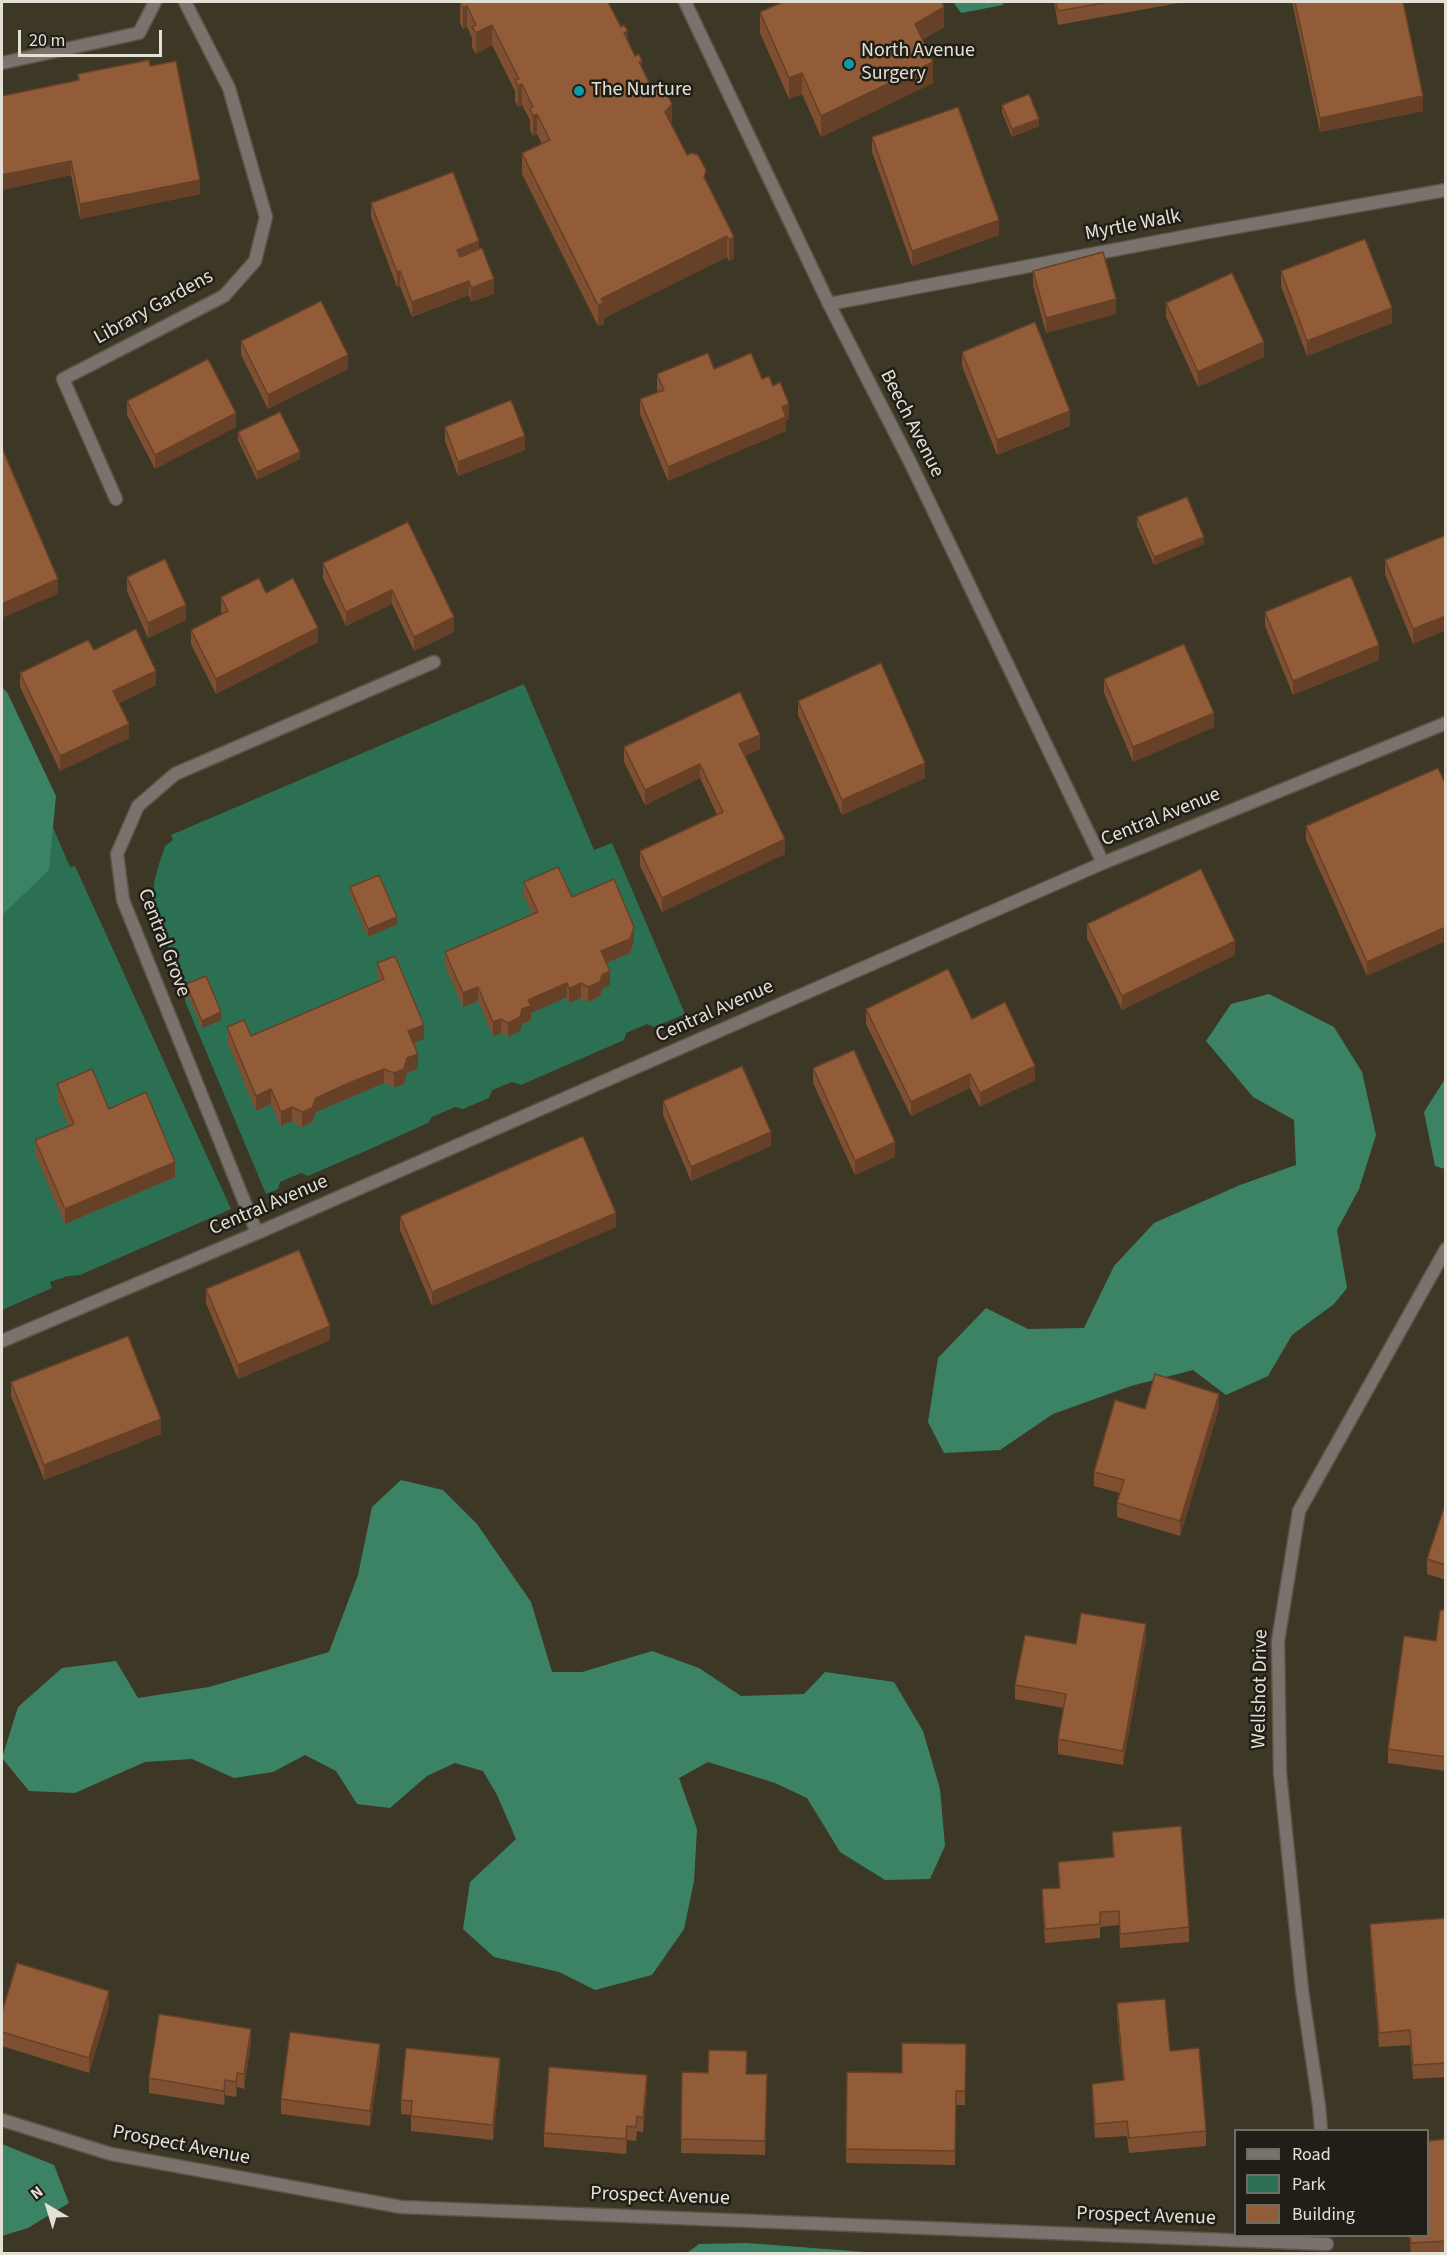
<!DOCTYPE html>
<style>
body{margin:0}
#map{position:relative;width:1447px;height:2255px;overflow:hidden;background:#3d3726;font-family:"Source Sans 3",sans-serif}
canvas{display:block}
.frame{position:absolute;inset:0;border:3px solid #e3e0d5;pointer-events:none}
.legend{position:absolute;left:1234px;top:2129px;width:195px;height:108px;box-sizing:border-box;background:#211e17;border:2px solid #6f6c63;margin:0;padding:8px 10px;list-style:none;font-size:18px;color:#e3e0d5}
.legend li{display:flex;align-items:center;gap:12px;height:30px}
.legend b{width:30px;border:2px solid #6f6c63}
.north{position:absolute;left:18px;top:2177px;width:60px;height:60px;-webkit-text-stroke:4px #211e17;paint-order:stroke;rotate:322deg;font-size:16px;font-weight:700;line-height:24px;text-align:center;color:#e3e0d5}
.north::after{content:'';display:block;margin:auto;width:21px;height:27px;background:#e3e0d5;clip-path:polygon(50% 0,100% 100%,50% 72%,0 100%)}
.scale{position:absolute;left:18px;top:30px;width:144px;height:27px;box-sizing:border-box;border:3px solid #e3e0d5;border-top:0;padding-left:8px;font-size:18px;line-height:21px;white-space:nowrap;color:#e3e0d5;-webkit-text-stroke:4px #211e17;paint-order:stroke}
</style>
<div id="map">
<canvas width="1447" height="2255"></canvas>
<div class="frame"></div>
<ul class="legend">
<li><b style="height:8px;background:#7a726c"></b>Road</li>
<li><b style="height:16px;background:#2c7053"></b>Park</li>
<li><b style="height:16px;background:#935c39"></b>Building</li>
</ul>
<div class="north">N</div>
<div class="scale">20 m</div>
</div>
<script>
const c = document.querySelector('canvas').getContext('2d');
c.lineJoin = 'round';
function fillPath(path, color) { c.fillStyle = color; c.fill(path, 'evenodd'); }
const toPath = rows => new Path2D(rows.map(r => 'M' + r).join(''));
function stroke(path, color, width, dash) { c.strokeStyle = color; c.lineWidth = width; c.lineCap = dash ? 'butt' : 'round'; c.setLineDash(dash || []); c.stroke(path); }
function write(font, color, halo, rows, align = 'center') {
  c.font = font + ' "Source Sans 3",sans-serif'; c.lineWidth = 5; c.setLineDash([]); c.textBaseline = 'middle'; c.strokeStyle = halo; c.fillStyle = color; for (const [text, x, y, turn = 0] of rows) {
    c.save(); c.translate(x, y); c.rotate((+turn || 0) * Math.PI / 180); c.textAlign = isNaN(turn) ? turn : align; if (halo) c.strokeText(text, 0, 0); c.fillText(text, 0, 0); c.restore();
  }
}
const green = toPath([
 [524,684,594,850,612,843,685,1014,654,1027,647,1024,626,1033,624,1040,521,1085,512,1082,492,1090,489,1098,463,1109,455,1107,432,1117,428,1123,370,1149,308,1176,301,1173,280,1182,278,1189,266,1194,187,1006,154,903,154,883,159,864,165,846,173,840,171,835],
 [2,709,70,867,75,866,231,1209,80,1275,68,1276,50,1282,52,1288,2,1310]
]);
const forest = toPath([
 [953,2,1003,2,1003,5,961,13],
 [2,687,7,692,56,796,49,870,2,915],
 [1269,994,1334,1027,1362,1072,1376,1135,1359,1189,1337,1230,1347,1288,1334,1304,1292,1335,1268,1376,1226,1395,1193,1370,1131,1386,1053,1414,1000,1450,944,1453,928,1422,938,1358,986,1308,1028,1329,1084,1328,1114,1266,1154,1223,1240,1185,1296,1165,1294,1120,1253,1097,1206,1041,1231,1004],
 [1445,1079,1445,1169,1435,1166,1424,1112],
 [401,1480,443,1490,477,1524,531,1602,552,1672,582,1672,652,1651,699,1668,741,1696,804,1694,825,1672,894,1682,923,1731,940,1789,945,1846,930,1879,885,1880,840,1852,807,1798,775,1783,708,1762,679,1778,697,1829,694,1881,684,1929,652,1975,595,1990,559,1972,494,1957,463,1929,470,1882,516,1839,497,1795,483,1771,455,1763,427,1776,390,1808,357,1804,336,1771,305,1755,273,1772,234,1778,192,1759,145,1762,75,1793,29,1791,2,1758,18,1707,62,1668,116,1661,138,1698,209,1687,329,1652,358,1575,372,1507],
 [2,2144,54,2165,69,2203,28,2228,2,2236],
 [747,2243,865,2252,879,2253,687,2253,699,2244]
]);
const lane = toPath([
 [829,304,1203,233,1446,190]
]);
const street = toPath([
 [685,2,829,304,910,462,1103,863],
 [2,63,139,33,155,2],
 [116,499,63,379,224,296,255,261,266,217,229,88,185,2],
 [257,1233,123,900,117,854,138,806,175,774,434,662],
 [2,1341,257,1233,1103,863,1446,723],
 [2,2120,111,2154,401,2207,1327,2244],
 [1321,2130,1319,2106,1302,1990,1280,1773,1278,1641,1299,1511,1446,1249]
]);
const wall = toPath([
 [460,2,628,41,687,155,706,181,734,237,734,258,729,261,727,257,604,318,604,324,598,326,522,174,522,153,542,144,537,134,533,136,530,130,530,120,522,105,518,107,515,101,515,91,492,45,476,54,472,47,472,38,467,27,463,29,460,23],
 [1054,2,1179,2,1179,3,1058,25],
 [1292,2,1403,2,1423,111,1320,132],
 [760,12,944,27,922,40,933,83,821,137,802,94,789,99,760,33],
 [150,66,200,194,80,219,71,175,2,190,78,81,78,74],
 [1002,105,1039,126,1012,137,1002,112],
 [872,137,999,235,912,266,872,152],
 [371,203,479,249,494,294,471,302,469,295,412,317,400,286,397,287,371,217],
 [1033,271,1116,314,1046,333,1033,285],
 [1281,271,1392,323,1307,356,1281,286],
 [1166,303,1264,357,1198,387,1166,317],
 [241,341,348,369,268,409,241,355],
 [962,352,1070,426,997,455,962,366],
 [714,369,762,379,773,386,789,419,786,420,786,431,668,481,640,414,640,399,658,392,657,389,657,374],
 [127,401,236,427,155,469,127,415],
 [445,427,525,450,458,476,445,441],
 [238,432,300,459,257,480,238,440],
 [1137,517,1204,544,1154,565,1137,525],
 [408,522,454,632,414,651,392,604,346,626,323,578,323,563],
 [1446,535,1446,630,1413,644,1385,574,1385,560],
 [127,577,186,620,148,638,127,591],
 [266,593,318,642,216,694,191,644,191,630,222,614,221,612,221,597],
 [1265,612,1379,660,1293,695,1265,626],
 [94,650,156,685,119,703,129,738,60,771,20,687,20,673],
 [1104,679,1214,727,1133,762,1104,693],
 [798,701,925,778,842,815,798,715],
 [624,747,760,749,745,756,785,854,662,912,640,866,640,851,717,815,700,778,645,805,624,762],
 [1446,785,1367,976,1306,840,1306,826],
 [524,882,572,897,634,941,630,953,607,963,610,985,602,989,600,996,588,1002,581,998,569,1003,567,997,531,1013,531,1020,522,1024,520,1031,508,1037,501,1033,493,1036,478,1001,463,1007,445,966,445,952,533,915,524,896],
 [350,887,397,924,368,937,350,894],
 [1087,924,1235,955,1122,1010,1087,938],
 [377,963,424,1039,414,1043,418,1068,407,1073,404,1084,394,1087,384,1083,349,1097,316,1112,312,1122,302,1127,292,1121,281,1126,271,1104,256,1111,227,1041,227,1027,251,1036,379,981,377,977],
 [186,984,221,1020,202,1028,186,992],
 [866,1009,972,1019,1035,1080,980,1107,970,1088,911,1116,866,1024],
 [813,1068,895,1157,855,1175,813,1083],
 [57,1084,109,1109,175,1177,65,1224,35,1154,35,1140,69,1126,57,1099],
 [663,1101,771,1146,691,1181,663,1115],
 [400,1216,616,1227,432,1306,400,1230],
 [206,1289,330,1340,238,1379,206,1303],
 [11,1382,161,1434,44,1480,11,1396],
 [1219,1408,1180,1536,1117,1517,1117,1503,1120,1493,1094,1486,1094,1472,1145,1409],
 [1446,1502,1446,1580,1427,1574,1427,1559],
 [1446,1610,1446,1771,1388,1763,1388,1749,1436,1641],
 [1146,1638,1123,1765,1058,1754,1058,1739,1064,1708,1015,1699,1015,1685,1076,1644],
 [1112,1832,1189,1927,1189,1942,1120,1948,1119,1925,1100,1927,1100,1938,1045,1943,1042,1903,1042,1889,1059,1888,1058,1862,1113,1858],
 [1446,1918,1446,2077,1413,2079,1410,2045,1379,2047,1370,1938,1370,1924],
 [1117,2003,1170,2051,1206,2131,1206,2146,1129,2153,1127,2136,1095,2138,1092,2098,1092,2084,1123,2080,1117,2018],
 [109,2006,89,2073,2,2046,2,2012],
 [251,2043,244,2089,237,2087,236,2097,225,2095,224,2105,149,2093,149,2078],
 [966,2044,965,2105,956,2105,955,2165,846,2163,847,2072,902,2073],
 [380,2058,370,2126,281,2114,281,2099],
 [500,2072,493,2140,411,2131,411,2115,401,2114,401,2100],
 [682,2072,747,2074,767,2088,765,2155,681,2153],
 [647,2090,643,2132,637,2131,636,2141,627,2140,626,2154,544,2147,544,2133],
 [1446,2139,1446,2253,1411,2253,1409,2235,1428,2235]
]);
const shadedWall = toPath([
 [467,6,467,27,463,29,463,8],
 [944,7,944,27,915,44,915,24],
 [492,25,492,45,476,54,476,33],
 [628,31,628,52,624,33],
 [642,61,642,81,639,62],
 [933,62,933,83,821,137,821,116],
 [802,73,802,94,789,99,789,78],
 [522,84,522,105,518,107,518,86],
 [1423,96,1423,111,1320,132,1320,118],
 [672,104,672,124,665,112],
 [537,114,537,134,533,136,533,116],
 [1039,119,1039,126,1012,137,1012,129],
 [71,161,71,175,2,190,2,175],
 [200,180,200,194,80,219,80,204],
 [999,220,999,235,912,266,912,251],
 [727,236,727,257,604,318,604,324,598,326,598,305,601,299],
 [734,237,734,258,729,261,729,240],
 [479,241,479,256,457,264,457,250],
 [400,271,400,286,397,287,397,272],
 [494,279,494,294,471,302,471,288],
 [469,281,469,295,412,317,412,302],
 [1116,299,1116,314,1046,333,1046,318],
 [1392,308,1392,323,1307,356,1307,341],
 [1264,342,1264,357,1198,387,1198,372],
 [348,355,348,369,268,409,268,395],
 [789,404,789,419,786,420,786,431,668,481,668,467,782,407],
 [1070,411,1070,426,997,455,997,440],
 [236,413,236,427,155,469,155,455],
 [525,436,525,450,458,476,458,462],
 [300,452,300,459,257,480,257,472],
 [1204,537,1204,544,1154,565,1154,557],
 [58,579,58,594,2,618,2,604],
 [392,590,392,604,346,626,346,612],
 [186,605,186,620,148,638,148,623],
 [1446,616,1446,630,1413,644,1413,629],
 [454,617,454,632,414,651,414,637],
 [318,628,318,642,216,694,216,679],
 [1379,645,1379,660,1293,695,1293,681],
 [156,671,156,685,113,705,113,691],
 [1214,713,1214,727,1133,762,1133,747],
 [129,724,129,738,60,771,60,756],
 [760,735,760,749,739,759,739,744],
 [925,763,925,778,842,815,842,800],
 [700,764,700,778,645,805,645,790],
 [785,839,785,854,662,912,662,898],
 [397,917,397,924,368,937,368,929],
 [634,927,634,941,630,953,601,965,601,951],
 [1446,927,1446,941,1367,976,1367,962],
 [1235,941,1235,955,1122,1010,1122,996],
 [610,971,610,985,602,989,600,996,588,1002,588,987,602,975],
 [567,983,567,997,531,1013,531,1020,522,1024,520,1031,508,1037,508,1023,522,1009,528,1000],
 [581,983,581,998,569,1003,569,989],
 [478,987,478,1001,463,1007,463,993],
 [221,1012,221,1020,202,1028,202,1021],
 [501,1019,501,1033,493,1036,493,1022],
 [424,1025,424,1039,408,1045,408,1031],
 [418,1054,418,1068,407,1073,404,1084,394,1087,394,1073,407,1058],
 [1035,1066,1035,1080,980,1107,980,1093],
 [384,1069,384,1083,316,1112,312,1122,302,1127,302,1112,316,1098],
 [970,1074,970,1088,911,1116,911,1102],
 [271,1089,271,1104,256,1111,256,1096],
 [292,1107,292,1121,281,1126,281,1112],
 [771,1132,771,1146,691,1181,691,1167],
 [895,1142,895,1157,855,1175,855,1161],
 [175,1162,175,1177,65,1224,65,1209],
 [616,1213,616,1227,432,1306,432,1292],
 [330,1326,330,1340,238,1379,238,1365],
 [1219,1394,1219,1408,1180,1536,1180,1521],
 [161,1419,161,1434,44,1480,44,1465],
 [1146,1624,1146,1638,1123,1765,1123,1751],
 [109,1991,109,2006,89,2073,89,2058],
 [251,2029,251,2043,244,2089,244,2074],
 [380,2044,380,2058,370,2126,370,2111],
 [500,2058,500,2072,493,2140,493,2125],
 [237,2073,237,2087,236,2097,236,2082],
 [647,2075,647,2090,643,2132,643,2118],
 [225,2080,225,2095,224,2105,224,2091],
 [627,2126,627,2140,626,2154,626,2139]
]);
const building = toPath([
 [460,2,608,2,621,27,624,25,628,31,624,33,635,56,639,54,642,61,639,62,652,89,664,88,672,104,665,112,687,155,692,153,698,155,706,170,704,177,734,237,729,240,727,236,601,299,604,303,598,305,522,153,550,140,537,114,533,116,530,109,533,107,522,84,518,86,515,80,519,79,492,25,476,33,472,27,476,25,467,6,463,8,460,2],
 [783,2,942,2,944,7,915,24,933,62,821,116,802,73,789,78,760,12,783,2],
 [1056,2,1109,2,1058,11,1056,2],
 [1295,2,1403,2,1423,96,1320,118,1295,2],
 [149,60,150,66,176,61,200,180,80,204,71,161,2,175,2,96,79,80,78,74,149,60],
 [1029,94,1039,119,1012,129,1002,105,1029,94],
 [958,107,999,220,912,251,872,137,958,107],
 [453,172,479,241,457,250,460,257,482,248,494,279,471,288,469,281,412,302,400,271,397,272,371,203,453,172],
 [1365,239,1392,308,1307,341,1281,271,1365,239],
 [1103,252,1116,299,1046,318,1033,271,1103,252],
 [1232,273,1264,342,1198,372,1166,303,1232,273],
 [321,301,348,355,268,395,241,341,321,301],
 [1035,322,1070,411,997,440,962,352,1035,322],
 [708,353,714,369,751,353,762,379,769,376,773,386,780,382,789,404,782,407,786,417,668,467,640,399,664,390,657,374,708,353],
 [208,359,236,413,155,455,127,401,208,359],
 [511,400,525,436,458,462,445,427,511,400],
 [280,412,300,452,257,472,238,432,280,412],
 [2,448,58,579,2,604,2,448],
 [1187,497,1204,537,1154,557,1137,517,1187,497],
 [408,522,454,617,414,637,392,590,346,612,323,563,408,522],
 [1446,535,1446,616,1413,629,1385,560,1446,535],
 [165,559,186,605,148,623,127,577,165,559],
 [1351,576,1379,645,1293,681,1265,612,1351,576],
 [259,578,266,593,293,578,318,628,216,679,191,630,228,611,221,597,259,578],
 [136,629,156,671,113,691,129,724,60,756,20,673,88,640,94,650,136,629],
 [1184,644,1214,713,1133,747,1104,679,1184,644],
 [881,663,925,763,842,800,798,701,881,663],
 [740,692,760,735,739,744,785,839,662,898,640,851,723,812,700,764,645,790,624,747,740,692],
 [1438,768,1446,785,1446,927,1367,962,1306,826,1438,768],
 [558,867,572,897,614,879,634,927,630,939,601,951,610,971,602,975,600,982,588,987,581,983,569,989,567,983,528,1000,531,1006,522,1009,520,1017,508,1023,501,1019,493,1022,478,987,463,993,445,952,538,912,524,882,558,867],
 [1201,869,1235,941,1122,996,1087,924,1201,869],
 [379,875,397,917,368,929,350,887,379,875],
 [395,956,424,1025,408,1031,418,1054,407,1058,404,1069,394,1073,384,1069,349,1083,316,1098,312,1108,302,1112,292,1107,281,1112,271,1089,256,1096,227,1027,244,1020,251,1036,384,979,377,963,395,956],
 [948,969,972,1019,1005,1002,1035,1066,980,1093,970,1074,911,1102,866,1009,948,969],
 [206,976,221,1012,202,1021,186,984,206,976],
 [854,1050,895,1142,855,1161,813,1068,854,1050],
 [742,1066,771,1132,691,1167,663,1101,742,1066],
 [92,1069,109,1109,146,1092,175,1162,65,1209,35,1140,74,1124,57,1084,92,1069],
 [583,1136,616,1213,432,1292,400,1216,583,1136],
 [299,1250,330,1326,238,1365,206,1289,299,1250],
 [128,1336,161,1419,44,1465,11,1382,128,1336],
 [1155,1374,1219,1394,1180,1521,1117,1503,1124,1480,1094,1472,1115,1400,1145,1409,1155,1374],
 [1446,1502,1446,1565,1427,1559,1446,1502],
 [1440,1610,1446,1610,1446,1757,1388,1749,1404,1636,1436,1641,1440,1610],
 [1081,1613,1146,1624,1123,1751,1058,1739,1066,1694,1015,1685,1025,1635,1076,1644,1081,1613],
 [1181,1826,1189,1927,1120,1934,1119,1911,1100,1912,1100,1924,1045,1929,1042,1889,1060,1888,1058,1862,1114,1857,1112,1832,1181,1826],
 [1446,1918,1446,2063,1413,2065,1410,2030,1379,2033,1370,1924,1446,1918],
 [17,1963,109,1991,89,2058,2,2032,2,2012,17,1963],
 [1165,1999,1170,2051,1199,2048,1206,2131,1129,2138,1127,2121,1095,2124,1092,2084,1124,2080,1117,2003,1165,1999],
 [159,2014,251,2029,244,2074,237,2073,236,2082,225,2080,224,2091,149,2078,159,2014],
 [290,2032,380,2044,370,2111,281,2099,290,2032],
 [902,2043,966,2044,965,2091,956,2091,955,2151,846,2149,847,2072,902,2073,902,2043],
 [406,2048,500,2058,493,2125,411,2116,412,2101,401,2100,406,2048],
 [709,2050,747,2051,746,2074,767,2074,765,2141,681,2139,682,2072,708,2073,709,2050],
 [549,2067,647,2075,643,2118,637,2116,636,2127,627,2126,626,2139,544,2133,549,2067],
 [1446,2139,1446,2241,1411,2243,1410,2235,1428,2235,1428,2141,1446,2139]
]);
const markers = [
 [849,64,6,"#0f9aa8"],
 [579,91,6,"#0f9aa8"]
];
const poiNames = [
 ["North Avenue",861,52],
 ["Surgery",861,75],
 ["The Nurture",591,91]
];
const streetNames = [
 ["Myrtle Walk",1133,226,-11],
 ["Library Gardens",154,308,-29],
 ["Beech Avenue",911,424,63],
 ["Central Avenue",1161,818,-22],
 ["Central Grove",163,943,69],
 ["Central Avenue",715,1012,-24],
 ["Central Avenue",269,1206,-23],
 ["Wellshot Drive",1261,1689,-89],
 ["Prospect Avenue",181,2146,11],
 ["Prospect Avenue",660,2197,2],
 ["Prospect Avenue",1146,2217,2]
];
fillPath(green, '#2c7053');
fillPath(forest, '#3b8364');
stroke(lane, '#5b5546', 15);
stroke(street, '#5b5546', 15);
stroke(lane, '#7a726c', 12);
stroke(street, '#7a726c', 12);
fillPath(wall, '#7e4f31');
fillPath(shadedWall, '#674028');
fillPath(building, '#935c39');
stroke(building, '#674028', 1.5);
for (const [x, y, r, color] of markers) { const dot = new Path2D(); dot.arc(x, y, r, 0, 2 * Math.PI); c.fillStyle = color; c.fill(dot); stroke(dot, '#211e17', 2); }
write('20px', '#e3e0d5', '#211e17', poiNames, 'left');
write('20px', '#e3e0d5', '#211e17', streetNames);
</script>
